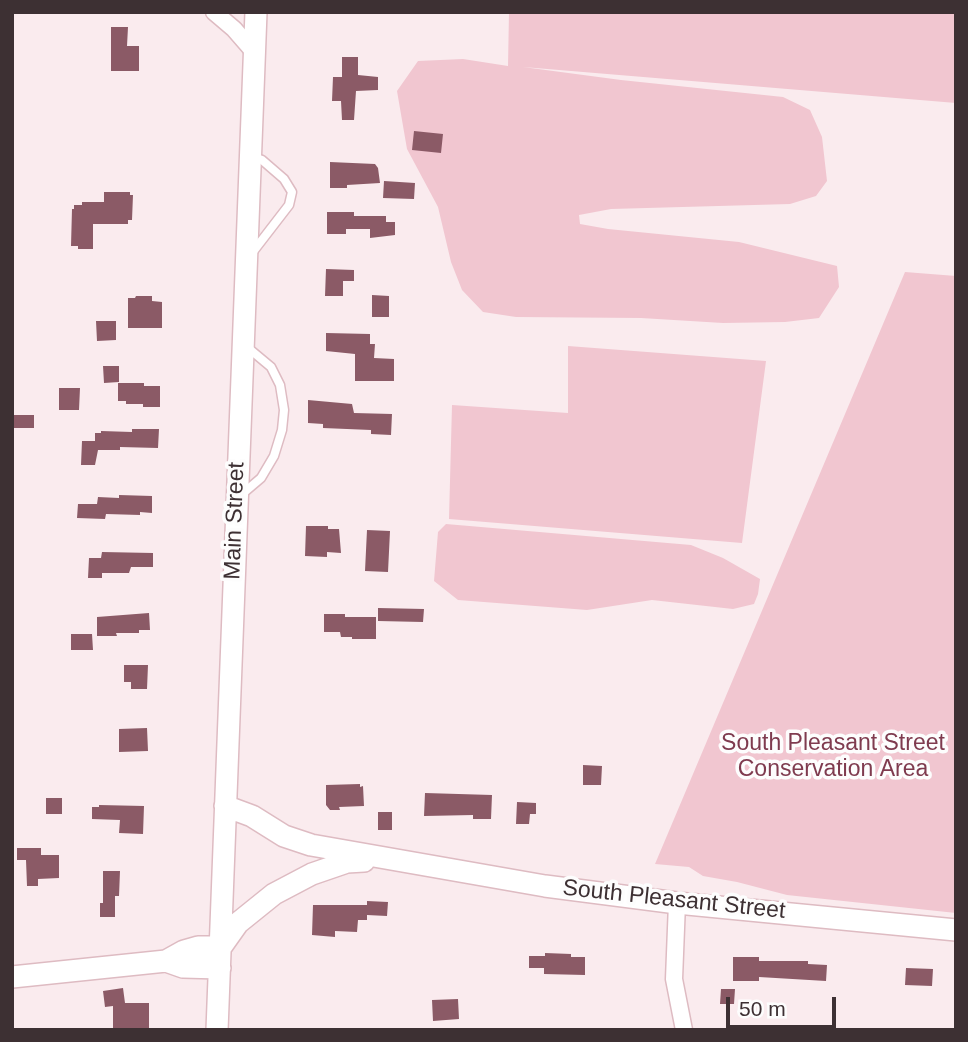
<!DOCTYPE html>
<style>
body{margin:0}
#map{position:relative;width:968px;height:1042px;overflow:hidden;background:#faebee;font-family:Helvetica,sans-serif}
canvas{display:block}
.frame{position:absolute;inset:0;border:14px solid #3d3033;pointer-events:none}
.scale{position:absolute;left:726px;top:997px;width:110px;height:32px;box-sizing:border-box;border:4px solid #3d3033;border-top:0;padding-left:9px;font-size:21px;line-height:24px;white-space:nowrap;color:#3d3033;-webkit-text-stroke:5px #fdfdfd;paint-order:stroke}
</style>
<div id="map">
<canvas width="968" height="1042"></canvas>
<div class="frame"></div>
<div class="scale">50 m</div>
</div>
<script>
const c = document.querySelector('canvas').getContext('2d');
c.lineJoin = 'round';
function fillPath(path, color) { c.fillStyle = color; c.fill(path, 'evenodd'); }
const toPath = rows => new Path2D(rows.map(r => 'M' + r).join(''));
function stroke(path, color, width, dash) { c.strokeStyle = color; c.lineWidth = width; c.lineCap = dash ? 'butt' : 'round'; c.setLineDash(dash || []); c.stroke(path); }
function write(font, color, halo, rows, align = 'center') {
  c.font = font + ' Helvetica,sans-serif'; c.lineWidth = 7; c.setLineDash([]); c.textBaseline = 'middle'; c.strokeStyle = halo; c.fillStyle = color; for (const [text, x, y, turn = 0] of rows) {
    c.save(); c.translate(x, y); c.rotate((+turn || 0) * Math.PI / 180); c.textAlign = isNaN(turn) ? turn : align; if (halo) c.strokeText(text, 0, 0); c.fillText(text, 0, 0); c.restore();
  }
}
const green = toPath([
 [509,12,956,12,956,103,523,67,621,80,783,97,810,110,822,137,827,181,816,196,790,204,611,209,579,215,580,224,608,229,739,242,837,266,839,287,819,318,785,322,723,323,641,318,516,317,483,312,462,290,451,262,438,207,407,149,397,91,418,61,463,59,508,66],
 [905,272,956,276,956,913,787,895,737,882,703,876,689,867,655,864],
 [568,346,766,361,742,543,449,519,452,405,568,413],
 [446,524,691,545,723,558,760,579,758,594,754,604,733,609,652,600,587,610,458,600,434,581,438,532]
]);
const building = toPath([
 [111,27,128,27,127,46,139,46,139,71,111,71],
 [342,57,358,57,358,75,378,77,378,90,356,91,354,120,342,120,341,101,332,101,333,77,342,77],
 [414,131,443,134,441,153,412,150],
 [330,162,375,164,378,168,380,183,347,185,347,188,330,188],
 [384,181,415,183,414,199,383,198],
 [104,192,130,192,130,195,133,195,132,220,128,220,128,224,93,224,93,249,78,249,78,246,71,246,72,209,74,209,74,205,82,205,82,202,104,202],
 [327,212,354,212,354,216,386,216,386,222,395,222,395,235,370,238,370,229,346,229,346,234,327,234],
 [326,269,354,270,354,281,343,281,343,296,325,296],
 [372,295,389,296,389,317,372,317],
 [136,296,152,296,152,301,162,302,162,328,128,328,128,298,135,298],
 [96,321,116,321,116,340,97,341],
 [326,333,370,334,370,344,375,344,374,358,394,359,394,381,355,381,355,354,326,351],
 [103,366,119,366,119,382,104,383],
 [118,383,144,383,144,386,160,386,160,407,143,407,143,404,126,404,126,401,118,401],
 [59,388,80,388,79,410,59,410],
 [308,400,352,404,354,413,392,414,391,435,371,434,371,430,323,428,323,424,308,423],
 [12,415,34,415,34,428,12,428],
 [132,429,159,429,158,448,120,447,120,450,98,450,95,465,81,465,82,441,95,441,95,433,101,433,101,431,132,432],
 [119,495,152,496,152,513,140,512,140,515,106,514,105,519,77,518,78,504,97,504,98,497,119,498],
 [306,526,328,526,328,529,339,529,341,553,327,552,327,557,305,556],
 [367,530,390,531,388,572,365,571],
 [102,552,153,553,153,567,131,567,129,573,102,573,102,578,88,578,89,558,101,558],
 [378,608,424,609,423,622,378,621],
 [149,613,150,630,139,630,139,633,116,633,117,636,97,636,97,617],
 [324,614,345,614,345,617,376,617,376,639,352,639,352,637,341,637,340,632,324,632],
 [71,634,92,634,93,650,71,650],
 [124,665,148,665,147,689,131,689,131,682,124,682],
 [147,728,148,751,119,752,119,729],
 [583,765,602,766,601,785,583,785],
 [360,784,360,787,363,786,364,806,339,807,340,810,330,810,326,805,326,785],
 [425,793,492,795,491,819,473,819,473,815,424,816],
 [46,798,62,798,62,814,46,814],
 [517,802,536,803,536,814,530,814,529,824,516,824],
 [99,805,144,806,143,834,119,833,120,820,92,819,92,807,99,807],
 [378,812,392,812,392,830,378,830],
 [17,848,41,848,41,855,59,855,59,878,38,879,38,886,27,886,26,860,17,860],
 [103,871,120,871,119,896,115,896,115,917,100,917,100,903,103,903],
 [367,901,388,902,387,916,367,915,367,920,358,920,357,932,335,931,335,937,312,935,313,905,367,905],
 [545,953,571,954,571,957,585,957,585,975,544,974,544,968,529,968,529,956,545,956],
 [733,957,759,957,759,961,808,961,808,964,827,965,826,981,759,977,759,981,733,981],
 [906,968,933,969,932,986,905,985],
 [123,988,125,1003,149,1003,149,1030,113,1030,113,1006,105,1007,103,991],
 [721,989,735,989,734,1004,720,1004],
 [458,999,459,1019,433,1021,432,1000]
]);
const lane = toPath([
 [251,156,262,160,284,179,292,192,289,205,252,253],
 [241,495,261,478,274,456,282,430,284,410,280,385,271,367,247,347]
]);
const street = toPath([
 [214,12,234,29,254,52],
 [677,903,674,979,684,1030]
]);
const secondary = toPath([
 [225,806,252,816,284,836,311,845,545,886,677,903,956,930],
 [221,947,238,923,274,894,312,874,347,862,364,861],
 [166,961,184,951,198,947,221,947],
 [12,977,166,961,183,967,220,968],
 [217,1030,256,12]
]);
const streetNames = [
 ["Main Street",235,521,-88],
 ["South Pleasant Street",674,900,6]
];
const parkNames = [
 ["South Pleasant Street",833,744],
 ["Conservation Area",833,770]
];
fillPath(green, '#f1c6d0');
fillPath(building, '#8b5a66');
stroke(lane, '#debbc2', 11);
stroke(street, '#debbc2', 19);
stroke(secondary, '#debbc2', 24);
stroke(lane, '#fff', 8);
stroke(street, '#fff', 16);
stroke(secondary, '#fff', 21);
write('23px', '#3d3033', '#fdfdfd', streetNames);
write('23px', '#7f3b4f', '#fdfdfd', parkNames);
</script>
